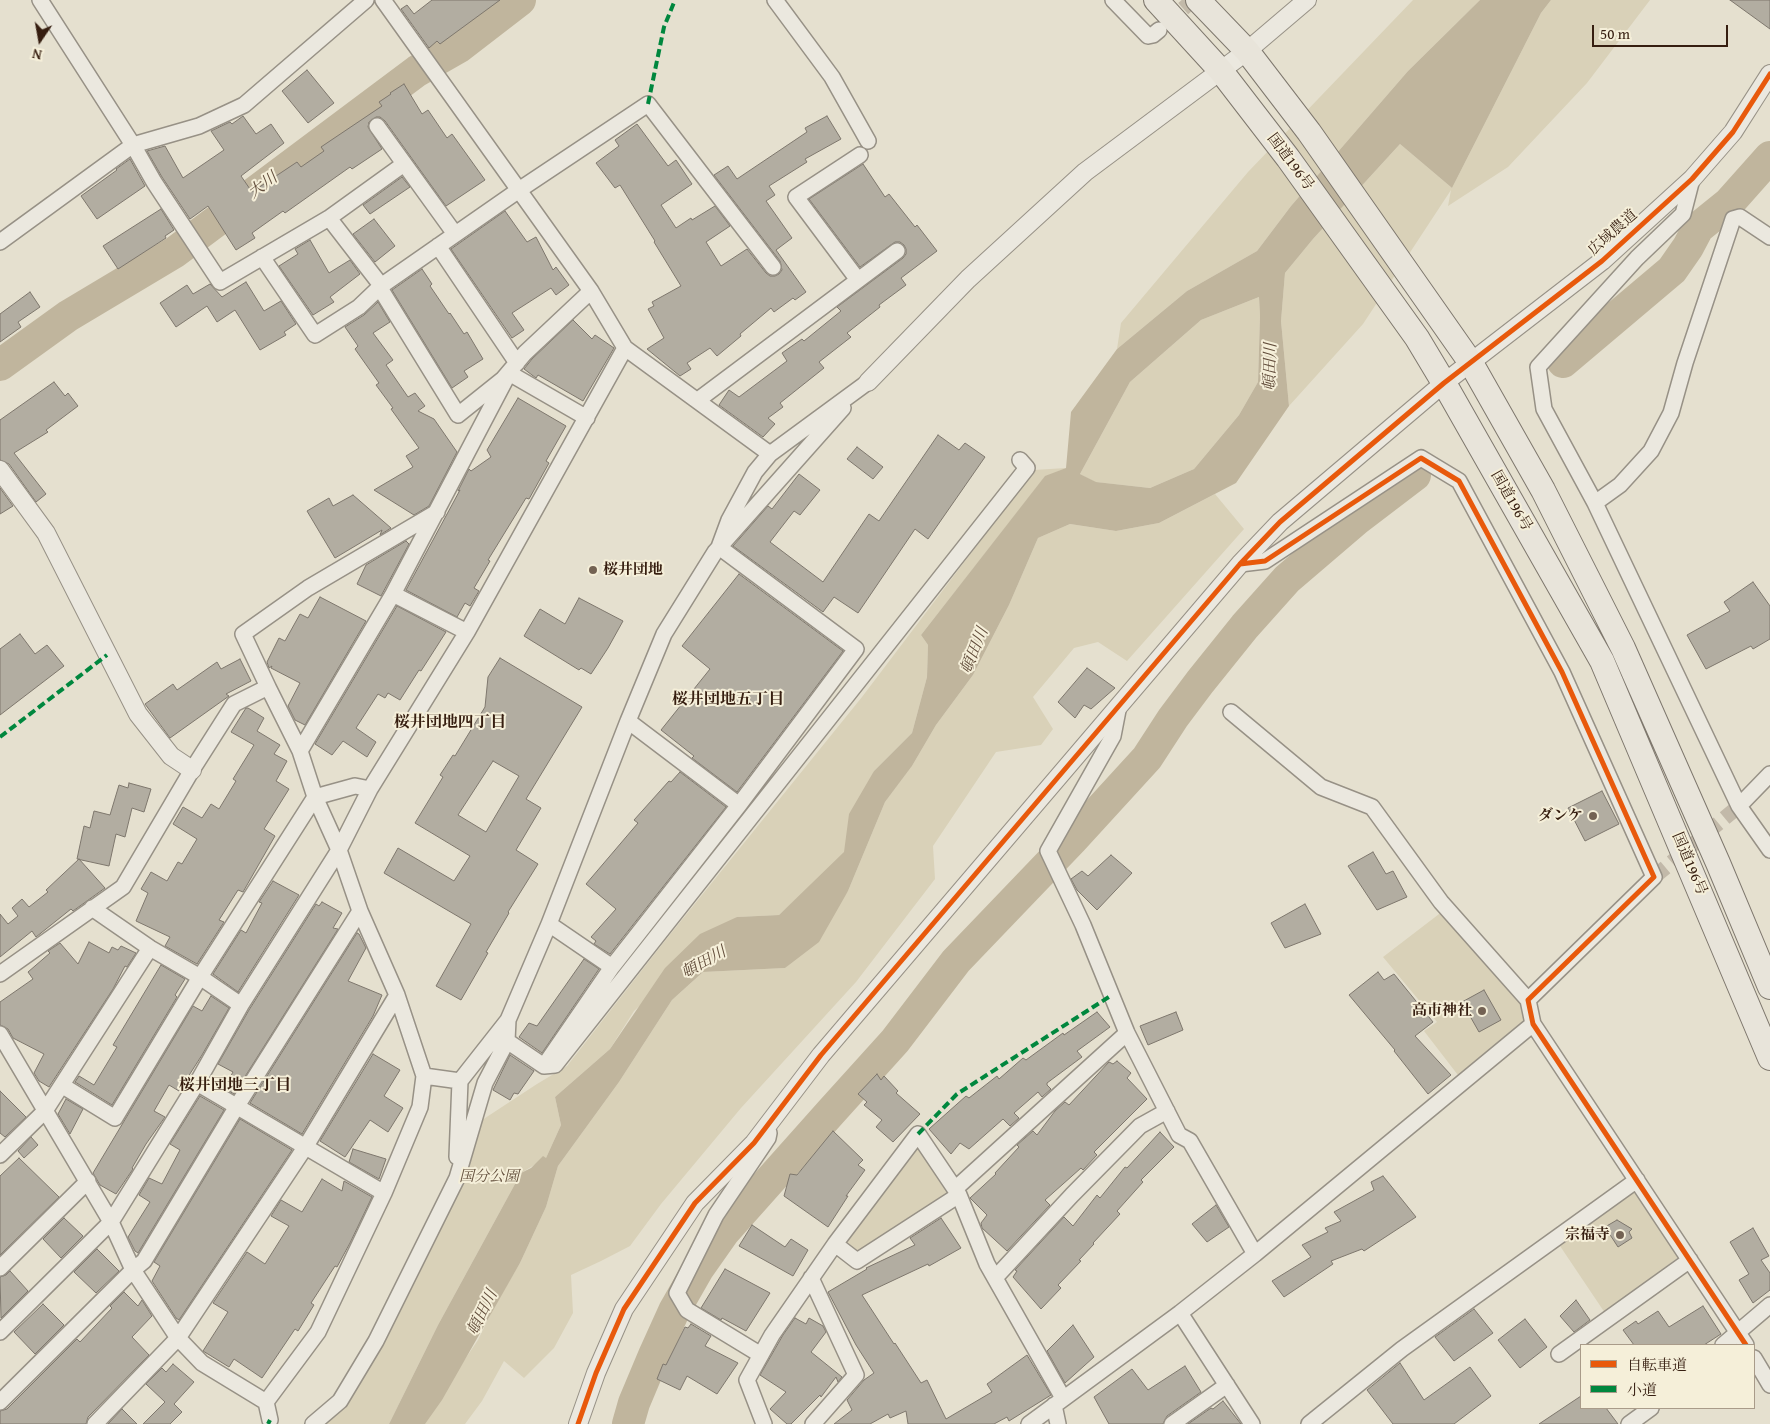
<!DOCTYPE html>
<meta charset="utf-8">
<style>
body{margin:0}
#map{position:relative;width:1770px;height:1424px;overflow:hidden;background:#e5e0cf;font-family:"Gentium Book Plus","Noto Serif JP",serif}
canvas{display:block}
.legend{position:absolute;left:1580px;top:1344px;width:175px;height:65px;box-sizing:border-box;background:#f5efd9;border:1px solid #a99b89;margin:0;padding:6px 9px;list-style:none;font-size:15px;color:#361e10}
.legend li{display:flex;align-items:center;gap:10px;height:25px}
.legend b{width:25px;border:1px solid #a99b89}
.north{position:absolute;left:15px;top:15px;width:50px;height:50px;-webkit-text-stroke:4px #f5efd9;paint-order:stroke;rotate:192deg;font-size:14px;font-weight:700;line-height:20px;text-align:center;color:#361e10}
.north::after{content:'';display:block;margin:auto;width:18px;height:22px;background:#361e10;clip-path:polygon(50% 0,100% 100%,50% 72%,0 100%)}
.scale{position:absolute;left:1592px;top:25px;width:136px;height:22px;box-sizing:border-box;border:2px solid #361e10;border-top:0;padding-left:6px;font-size:15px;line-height:18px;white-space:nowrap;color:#361e10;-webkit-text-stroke:4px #f5efd9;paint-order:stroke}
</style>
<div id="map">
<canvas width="1770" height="1424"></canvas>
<ul class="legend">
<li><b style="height:6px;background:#e8590c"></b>自転車道</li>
<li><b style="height:6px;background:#00873e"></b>小道</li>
</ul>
<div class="north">N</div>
<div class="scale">50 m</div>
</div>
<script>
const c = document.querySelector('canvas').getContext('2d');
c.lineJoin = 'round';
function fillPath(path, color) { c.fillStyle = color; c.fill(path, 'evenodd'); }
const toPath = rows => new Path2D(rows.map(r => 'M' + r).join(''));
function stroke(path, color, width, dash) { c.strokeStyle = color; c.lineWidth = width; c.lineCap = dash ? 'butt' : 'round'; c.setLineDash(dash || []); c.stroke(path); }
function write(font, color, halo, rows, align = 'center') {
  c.font = font + ' "Gentium Book Plus","Noto Serif JP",serif'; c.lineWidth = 4; c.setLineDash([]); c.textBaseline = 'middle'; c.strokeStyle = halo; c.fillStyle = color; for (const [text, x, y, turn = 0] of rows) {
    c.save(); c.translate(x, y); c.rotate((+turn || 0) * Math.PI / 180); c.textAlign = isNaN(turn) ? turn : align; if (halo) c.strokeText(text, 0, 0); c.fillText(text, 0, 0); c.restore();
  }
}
const green = toPath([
 [1413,0,1480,0,1408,71,1291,206,1257,251,1187,291,1117,349,1121,323,1248,172],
 [1551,0,1650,0,1587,83,1508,167,1448,206,1451,190,1363,324,1289,406,1281,321,1285,273,1313,239,1400,144,1452,188,1541,13],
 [1259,297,1260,316,1258,382,1239,415,1194,469,1150,488,1095,482,1080,474,1130,382,1201,320],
 [1066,468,1045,477,921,635,928,645,927,677,912,733,874,771,846,855,779,915,737,917,634,1011,610,1049,555,1097,561,1125,546,1158,521,1173,438,1325,389,1424,322,1424,340,1409,476,1124,537,1084,567,1066,664,942,862,697,1034,470],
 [1215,494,1244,529,1127,661,1098,642,1074,648,1033,697,1053,729,1041,745,996,752,933,846,935,879,856,982,741,1108,661,1204,630,1246,601,1261,571,1275,573,1313,554,1348,524,1378,504,1361,482,1401,465,1424,421,1424,478,1340,495,1305,520,1263,546,1207,558,1166,619,1082,672,1000,703,972,785,968,848,891,885,802,912,766,936,725,973,675,1009,605,1038,538,1070,524,1116,531,1159,523],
 [1443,911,1522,1005,1526,1025,1461,1079,1424,1031,1437,1022,1383,957],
 [916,1143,952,1194,857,1252,842,1241],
 [1640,1191,1681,1255,1605,1313,1558,1243,1631,1192]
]);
const water = toPath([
 [1480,0,1551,0,1541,13,1452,188,1400,144,1313,239,1285,273,1281,321,1289,406,1236,483,1159,523,1116,531,1070,524,1038,538,1009,605,973,675,936,725,912,766,885,802,848,891,819,942,785,968,703,972,672,1000,619,1082,558,1166,546,1207,520,1263,442,1400,425,1424,389,1424,438,1325,521,1173,531,1168,543,1156,546,1158,561,1125,555,1097,610,1049,665,968,700,934,737,917,779,915,844,852,849,814,874,771,912,733,927,677,928,645,921,635,1045,476,1066,468,1071,412,1117,349,1187,291,1257,251,1291,206,1408,71],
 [1259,297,1260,316,1258,382,1239,415,1194,469,1150,488,1096,482,1080,474,1130,382,1201,320]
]);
const river = toPath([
 [1563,362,1672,270,1688,247,1698,228,1729,203,1770,157],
 [0,365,68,316,175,252,417,71,459,47,520,0],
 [628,1424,634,1403,655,1353,674,1311,698,1269,724,1232,830,1113,895,1041,956,961,1072,840,1147,758,1173,718,1200,682,1245,626,1287,579,1356,520,1415,475]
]);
const building = toPath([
 [432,0,500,0,440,44,437,41,429,48,401,9,407,5,414,14,432,0],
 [1730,0,1770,0,1770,29,1730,0],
 [307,70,334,103,308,123,282,91,307,70],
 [404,84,422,114,428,110,447,138,452,134,485,180,446,206,385,121,380,117,376,117,369,122,368,127,382,149,352,169,350,167,285,213,283,211,252,233,255,238,236,250,208,206,190,219,162,177,147,151,165,146,183,178,224,150,211,131,230,122,232,124,243,116,256,134,271,124,284,143,241,176,252,192,297,162,301,167,324,151,321,147,382,106,379,102,391,94,390,93,404,84],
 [827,116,841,139,805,159,807,162,769,186,775,195,766,201,792,238,776,250,806,292,795,300,793,298,774,312,771,308,740,334,741,336,717,356,710,348,687,363,691,369,680,376,647,349,664,338,648,309,654,306,652,302,681,286,654,242,655,241,620,185,615,188,596,163,619,146,615,140,637,124,668,166,676,160,692,184,661,205,676,228,691,218,692,220,715,206,730,226,706,242,721,266,747,249,766,273,770,276,775,276,779,274,782,270,780,261,714,175,728,166,737,179,807,132,805,128,827,116],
 [130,159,145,186,97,219,81,196,117,170,116,169,130,159],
 [863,164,885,197,889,194,915,227,917,225,937,251,901,278,906,285,879,305,880,307,847,333,851,337,819,362,824,368,780,403,783,407,768,418,775,424,763,437,719,405,729,390,739,397,787,361,782,353,802,339,804,341,841,311,837,307,903,258,906,254,906,249,904,245,900,242,895,242,860,267,809,199,863,164],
 [402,177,410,187,370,214,363,205,402,177],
 [161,209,174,230,165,236,166,238,118,269,103,246,161,209],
 [505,211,527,242,536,237,553,270,556,267,569,285,556,295,551,288,512,313,524,330,512,338,451,249,505,211],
 [374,219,395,246,375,262,353,234,374,219],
 [310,240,329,273,350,260,360,274,330,297,334,302,313,315,279,266,298,254,295,249,310,240],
 [422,269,432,284,430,286,449,314,450,313,464,334,467,332,483,359,464,371,468,377,452,388,392,290,422,269],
 [246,282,264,311,281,301,296,324,284,332,286,335,260,350,235,310,217,322,207,306,176,327,160,303,187,285,193,294,210,284,222,297,246,282],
 [30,292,40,307,18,322,21,327,0,342,0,314,30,292],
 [378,302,390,322,373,333,393,360,386,365,408,397,415,393,425,406,418,411,434,419,457,452,429,506,414,515,374,490,413,467,406,456,419,448,391,409,393,408,376,385,379,383,355,349,358,346,345,327,364,315,378,302],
 [573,320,592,339,595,335,614,348,583,401,538,375,536,378,524,369,532,359,573,320],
 [54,382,65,396,68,393,78,406,46,430,48,432,14,453,46,494,36,502,9,464,0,460,0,420,54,382],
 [518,398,566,426,546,461,549,463,529,499,526,498,488,560,490,561,474,588,479,591,470,606,465,603,457,617,406,590,460,490,458,491,469,469,471,471,491,457,487,450,518,398],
 [938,435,959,450,965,443,985,457,928,539,915,529,858,613,834,597,823,612,733,546,768,506,772,509,799,474,820,490,800,515,794,511,770,542,823,582,869,514,879,521,938,435],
 [857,447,883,467,873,479,847,459,857,447],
 [0,488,13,506,0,514,0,488],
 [353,495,391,528,380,535,382,530,335,558,307,511,329,498,333,506,353,495],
 [406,541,409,544,381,596,357,584,366,565,406,541],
 [739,574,843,651,737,792,692,758,694,756,661,730,710,669,682,646,739,574],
 [1753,582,1770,606,1770,639,1753,649,1751,646,1706,669,1687,635,1730,611,1724,602,1753,582],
 [320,597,366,621,305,725,295,720,288,706,300,683,271,668,272,666,269,668,267,662,279,638,285,641,300,614,308,618,320,597],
 [579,598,623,621,608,648,591,674,581,668,579,670,524,636,540,609,565,624,579,598],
 [397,606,446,632,421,671,419,670,400,700,388,693,385,698,378,694,356,728,376,742,367,757,343,741,332,755,315,744,397,606],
 [20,634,35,654,47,645,64,666,0,715,0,649,20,634],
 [500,658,582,707,526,799,541,808,516,850,538,864,508,912,509,913,486,952,488,953,461,1000,436,986,471,924,384,873,398,848,454,881,470,856,415,823,443,777,440,775,453,755,455,756,485,707,488,677,500,658],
 [493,761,519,776,486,832,458,815,493,761],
 [240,659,251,681,226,694,229,696,170,738,145,704,173,684,177,690,217,662,221,669,240,659],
 [1087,668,1115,688,1091,709,1084,705,1075,718,1058,702,1087,668],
 [246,708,248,708,264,718,257,731,280,745,274,754,287,761,276,781,289,789,264,829,275,836,243,892,238,890,219,920,224,922,197,964,165,946,170,937,136,921,148,893,141,889,151,872,167,881,178,862,182,864,197,839,173,824,183,807,202,818,211,804,219,809,236,781,233,779,254,745,231,732,246,708],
 [680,772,726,807,610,954,594,944,596,941,591,937,616,909,586,884,638,823,634,820,669,781,671,782,680,772],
 [129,783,151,789,144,812,132,808,125,837,116,834,109,866,77,859,84,826,90,828,94,811,110,815,119,785,128,788,129,783],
 [1602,791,1619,824,1585,841,1568,808,1602,791],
 [1373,852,1386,874,1393,871,1407,897,1377,910,1348,866,1373,852],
 [1111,855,1132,873,1097,910,1077,890,1071,879,1082,871,1088,876,1111,855],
 [79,859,105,888,73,911,71,909,36,937,32,931,0,957,0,914,8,924,18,916,12,908,22,899,29,907,48,892,46,890,79,859],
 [273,881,299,895,238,992,213,974,241,930,246,933,262,903,259,902,273,881],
 [322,902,342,913,333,928,338,929,234,1094,224,1088,233,1072,218,1064,249,1010,316,904,319,906,322,902],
 [1305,904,1321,934,1285,948,1271,923,1305,904],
 [357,933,359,934,366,948,348,981,382,995,373,1016,302,1134,250,1103,357,933],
 [89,942,109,953,112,947,118,950,121,946,136,953,127,967,125,966,113,989,49,1087,39,1081,34,1073,44,1054,13,1038,8,1029,0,1025,0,1002,33,979,28,972,50,953,48,951,60,943,78,964,89,942],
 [584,959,599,969,542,1053,519,1037,529,1023,537,1026,584,959],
 [161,965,185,979,175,995,177,997,112,1105,75,1082,79,1076,94,1085,117,1047,113,1045,161,965],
 [1378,972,1384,980,1394,974,1433,1022,1415,1036,1451,1075,1428,1094,1394,1051,1395,1050,1349,995,1378,972],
 [1484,990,1501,1020,1479,1032,1462,1002,1484,990],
 [211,996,229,1008,202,1055,179,1091,169,1085,154,1111,165,1117,146,1144,132,1168,133,1169,116,1194,100,1185,93,1173,193,1006,202,1011,211,996],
 [1097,1012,1110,1027,1077,1051,1082,1057,1047,1083,1047,1085,1051,1089,1042,1097,1038,1092,1014,1113,1019,1118,1010,1126,1003,1119,969,1149,960,1143,951,1154,929,1129,966,1096,969,1098,997,1076,999,1079,1023,1058,1026,1060,1063,1033,1064,1035,1097,1012],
 [1176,1012,1183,1030,1148,1045,1140,1026,1176,1012],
 [373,1054,400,1070,384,1096,403,1108,388,1132,370,1120,345,1157,320,1141,373,1054],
 [510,1055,534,1071,518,1094,514,1093,510,1100,493,1090,510,1055],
 [1117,1061,1131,1073,1127,1078,1147,1099,1094,1152,1097,1155,1083,1170,1081,1168,1045,1200,1050,1205,1007,1251,982,1228,981,1223,987,1215,970,1198,996,1174,995,1173,1019,1147,1017,1145,1033,1131,1037,1135,1055,1111,1065,1102,1069,1105,1109,1062,1113,1064,1117,1061],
 [877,1074,881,1080,884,1076,898,1091,896,1093,920,1114,893,1142,876,1127,882,1120,864,1105,867,1102,858,1094,877,1074],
 [0,1091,26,1117,5,1137,0,1133,0,1091],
 [200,1096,224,1110,138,1253,135,1251,128,1237,150,1202,139,1195,149,1178,162,1184,180,1150,170,1144,200,1096],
 [66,1099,83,1109,70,1134,58,1114,66,1099],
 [240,1119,292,1150,179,1320,176,1318,152,1281,160,1266,154,1262,240,1119],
 [833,1131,863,1160,858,1165,865,1170,846,1196,848,1196,828,1227,784,1196,790,1174,797,1175,833,1131],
 [1160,1132,1174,1147,1141,1180,1143,1182,1117,1211,1120,1214,1093,1243,1094,1244,1079,1260,1081,1261,1058,1285,1061,1288,1041,1309,1013,1277,1017,1271,1015,1270,1064,1217,1073,1226,1097,1195,1100,1198,1125,1167,1127,1168,1160,1132],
 [31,1137,38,1145,24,1158,18,1151,31,1137],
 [353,1149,386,1159,379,1179,349,1162,353,1149],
 [19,1158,59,1197,0,1255,0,1176,19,1158],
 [1383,1176,1416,1217,1364,1251,1362,1249,1331,1261,1333,1264,1284,1297,1272,1281,1311,1257,1302,1245,1328,1232,1325,1228,1341,1221,1334,1212,1374,1190,1371,1182,1383,1176],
 [322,1179,342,1191,344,1181,372,1197,350,1243,337,1267,335,1266,311,1303,314,1305,298,1331,295,1329,262,1378,234,1359,229,1367,203,1351,228,1312,213,1303,247,1252,265,1264,289,1226,271,1216,281,1200,302,1212,322,1179],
 [1216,1205,1229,1227,1207,1242,1192,1224,1216,1205],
 [64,1218,83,1236,61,1258,43,1239,64,1218],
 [941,1218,961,1248,929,1266,928,1264,862,1295,894,1344,895,1343,921,1383,927,1380,946,1419,992,1392,987,1384,1027,1355,1051,1395,1009,1421,1007,1417,994,1424,908,1424,906,1411,890,1418,888,1414,870,1424,834,1424,852,1410,847,1400,864,1380,874,1373,856,1345,828,1292,867,1269,866,1268,915,1245,910,1238,941,1218],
 [1617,1220,1632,1229,1629,1232,1632,1238,1618,1247,1605,1227,1617,1220],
 [752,1225,785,1247,791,1239,808,1250,793,1276,739,1246,752,1225],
 [1753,1228,1769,1256,1761,1260,1770,1273,1770,1290,1753,1303,1739,1280,1749,1274,1730,1242,1753,1228],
 [97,1249,119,1271,96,1293,74,1272,97,1249],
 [725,1269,770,1293,746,1331,722,1318,721,1320,701,1308,725,1269],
 [10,1271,28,1291,1,1318,0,1277,6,1275,10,1271],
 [124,1292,138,1306,142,1300,152,1316,132,1337,149,1355,88,1417,86,1424,0,1424,0,1411,7,1409,77,1339,80,1342,112,1308,110,1306,124,1292],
 [1576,1300,1590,1320,1574,1332,1560,1316,1576,1300],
 [43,1304,64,1325,35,1354,14,1332,43,1304],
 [1703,1306,1721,1334,1704,1345,1634,1345,1623,1330,1636,1321,1638,1324,1658,1311,1669,1327,1703,1306],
 [1474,1309,1493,1333,1454,1361,1435,1337,1474,1309],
 [795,1318,806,1324,809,1318,823,1326,826,1332,811,1352,842,1377,838,1382,836,1377,821,1397,820,1395,791,1424,787,1424,770,1409,786,1392,760,1375,783,1335,795,1318],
 [1525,1319,1547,1347,1520,1368,1498,1340,1525,1319],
 [691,1324,711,1336,705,1346,738,1363,717,1394,687,1376,680,1390,657,1379,663,1364,666,1365,685,1327,688,1328,691,1324],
 [1073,1325,1094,1357,1065,1383,1047,1351,1073,1325],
 [1400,1363,1424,1400,1470,1367,1491,1396,1454,1424,1393,1424,1367,1390,1400,1363],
 [173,1364,194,1382,174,1404,182,1412,170,1424,143,1424,165,1402,146,1384,162,1368,166,1372,173,1364],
 [1185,1366,1201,1392,1167,1416,1163,1424,1109,1424,1094,1397,1132,1369,1148,1390,1185,1366],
 [1581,1396,1581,1408,1606,1408,1618,1424,1539,1424,1581,1396],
 [1223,1401,1241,1424,1188,1424,1211,1408,1213,1409,1223,1401],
 [122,1409,137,1424,108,1424,122,1409]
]);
const minorTunnel = toPath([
 [1166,24,1193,0],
 [1654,877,1739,806]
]);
const minor = toPath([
 [40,0,133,145,199,126,244,105,366,0],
 [383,0,591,291,625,348,770,454],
 [775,0,832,77,868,141],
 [1113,0,1148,36,1153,35,1159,30],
 [377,126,455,234],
 [1692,179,1683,214,1637,258,1538,367,1544,409,1595,503,1739,806,1770,850],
 [329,218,404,164],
 [0,242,133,145,154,182,220,282,329,218,380,284,383,293,458,415,503,379,525,353,591,291],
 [438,246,517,363],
 [262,257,315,335,359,307,381,286,519,190,648,104,773,267],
 [858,280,796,197,860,155],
 [698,400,897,251],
 [1595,503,1620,485,1651,451,1671,413,1685,363,1733,219,1740,217,1770,237],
 [1240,564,1265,561,1421,458,1459,481,1562,672,1654,877,1528,1000,1533,1024,1746,1345],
 [393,594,467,632],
 [268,687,243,634,308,588,437,512],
 [1119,705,1113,736,1048,851,1083,925,1127,1033,1179,1135,1190,1141,1255,1254],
 [1231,712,1321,787,1372,807,1441,902,1528,1000],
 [300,751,393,594,509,373,587,418],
 [739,805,628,721,664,634,715,552,843,408],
 [1739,806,1770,774],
 [92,908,150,948,200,977,241,1005],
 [612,967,549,924,628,721],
 [0,974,123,887,192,770,234,704,268,687,300,751,315,797,339,850,360,911,237,1106,144,1261,133,1270,0,1402],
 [508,1020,507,1041,544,1066,555,1065,1027,468,1020,460],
 [0,1034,111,1222,133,1270,178,1338,95,1424],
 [544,1066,612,967,739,805,856,649,719,547,729,520,755,472,770,454,868,382],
 [424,1076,460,1081],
 [197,1083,384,1193,420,1107,424,1076,397,995,360,911],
 [63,1086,115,1118,200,977,315,797,355,786,370,789],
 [0,1155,45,1111,150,948],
 [457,1157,460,1081,508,1020,549,924],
 [955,1189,1127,1033],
 [384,1193,318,1332,266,1402,202,1363,178,1338,306,1146,397,995],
 [835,1244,857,1261,959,1195],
 [0,1268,88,1181],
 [811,1278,856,1375,813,1424],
 [995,1278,1072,1195,1140,1126,1167,1111],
 [1180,1313,1252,1424],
 [0,1332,111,1222,197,1083,241,1005,339,850,370,789,467,632,625,348],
 [1723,1345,1770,1305],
 [1559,1354,1690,1260],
 [761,1355,687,1310,677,1293,716,1215,768,1138,769,1133],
 [1754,1358,1770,1385],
 [266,1402,270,1420],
 [1054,1405,1058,1424],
 [313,1424,340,1401,376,1341,457,1178,485,1083,507,1041],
 [764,1424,747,1380,772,1335,835,1244,918,1134,959,1195,987,1264,1063,1398],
 [1029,1424,1180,1313,1255,1254,1533,1024],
 [1172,1424,1227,1385],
 [1309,1424,1402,1349,1637,1180],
 [1629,1424,1651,1408]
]);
const tertiary = toPath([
 [868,382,968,279,1085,172,1247,51,1307,0],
 [0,470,46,533,138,714,171,756,192,770],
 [578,1424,596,1373,624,1309,695,1203,754,1143,821,1055,1240,564,1280,522,1444,383,1602,261,1692,179,1733,132,1770,74]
]);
const trunk = toPath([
 [1156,0,1221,71,1288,158,1417,338,1444,383,1602,661,1770,1058],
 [1198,0,1247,51,1309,132,1471,363,1543,490,1623,648,1718,863,1770,987]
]);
const quiet = toPath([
 [648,104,664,27,675,0],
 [0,737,107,655],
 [918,1134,957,1094,1112,995],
 [268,1424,270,1420]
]);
const cycleway = toPath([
 [1240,564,1265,561,1421,458,1459,481,1562,672,1654,877,1528,1000,1533,1024,1746,1345],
 [578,1424,596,1373,624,1309,695,1203,754,1143,821,1055,1240,564,1280,522,1444,383,1602,261,1692,179,1733,132,1770,74]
]);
const markers = [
 [593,570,5,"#736253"],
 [1593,816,5,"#736253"],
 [1482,1011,5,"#736253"],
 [1620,1235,5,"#736253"]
];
const streetNames = [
 ["国道196号",1290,162,53],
 ["広域農道",1613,233,-42],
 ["国道196号",1511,501,60],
 ["国道196号",1689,864,67]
];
const poiNames = [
 ["桜井団地",603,570,"left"],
 ["ダンケ",1583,816],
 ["高市神社",1472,1011],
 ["宗福寺",1610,1235]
];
const parkNames = [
 ["国分公園",489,1177]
];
const waterNames = [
 ["大川",263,186,-37],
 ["頓田川",1271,367,-89],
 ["頓田川",975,651,-68],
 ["頓田川",704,963,-29],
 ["頓田川",483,1313,-64]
];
const neighbourhoodNames = [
 ["桜井団地五丁目",728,700],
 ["桜井団地四丁目",450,723],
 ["桜井団地三丁目",235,1086]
];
fillPath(green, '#d9d1b8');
fillPath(water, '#c0b59d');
stroke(river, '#c0b59d', 32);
fillPath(building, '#b2ada1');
stroke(building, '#7e776d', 1);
stroke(minorTunnel, '#c2b9a9', 15, [15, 8]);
stroke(minor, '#979186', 18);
stroke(tertiary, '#979186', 20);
stroke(trunk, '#7e776d', 26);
stroke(minor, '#ebe8df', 15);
stroke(tertiary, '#ebe8df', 18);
stroke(trunk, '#e8e4da', 24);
stroke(quiet, '#00873e', 4, [8, 4]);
stroke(cycleway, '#e8590c', 5);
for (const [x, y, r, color] of markers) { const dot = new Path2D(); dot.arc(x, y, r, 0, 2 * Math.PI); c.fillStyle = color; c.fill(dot); stroke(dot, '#f5efd9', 2); }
write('15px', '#361e10', '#f5efd9', streetNames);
write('bold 15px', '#361e10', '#f5efd9', poiNames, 'right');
write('italic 15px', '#64503d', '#f5efd9', parkNames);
write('italic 16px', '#614c3a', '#f5efd9', waterNames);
write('bold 16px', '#361e10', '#f5efd9', neighbourhoodNames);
</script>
